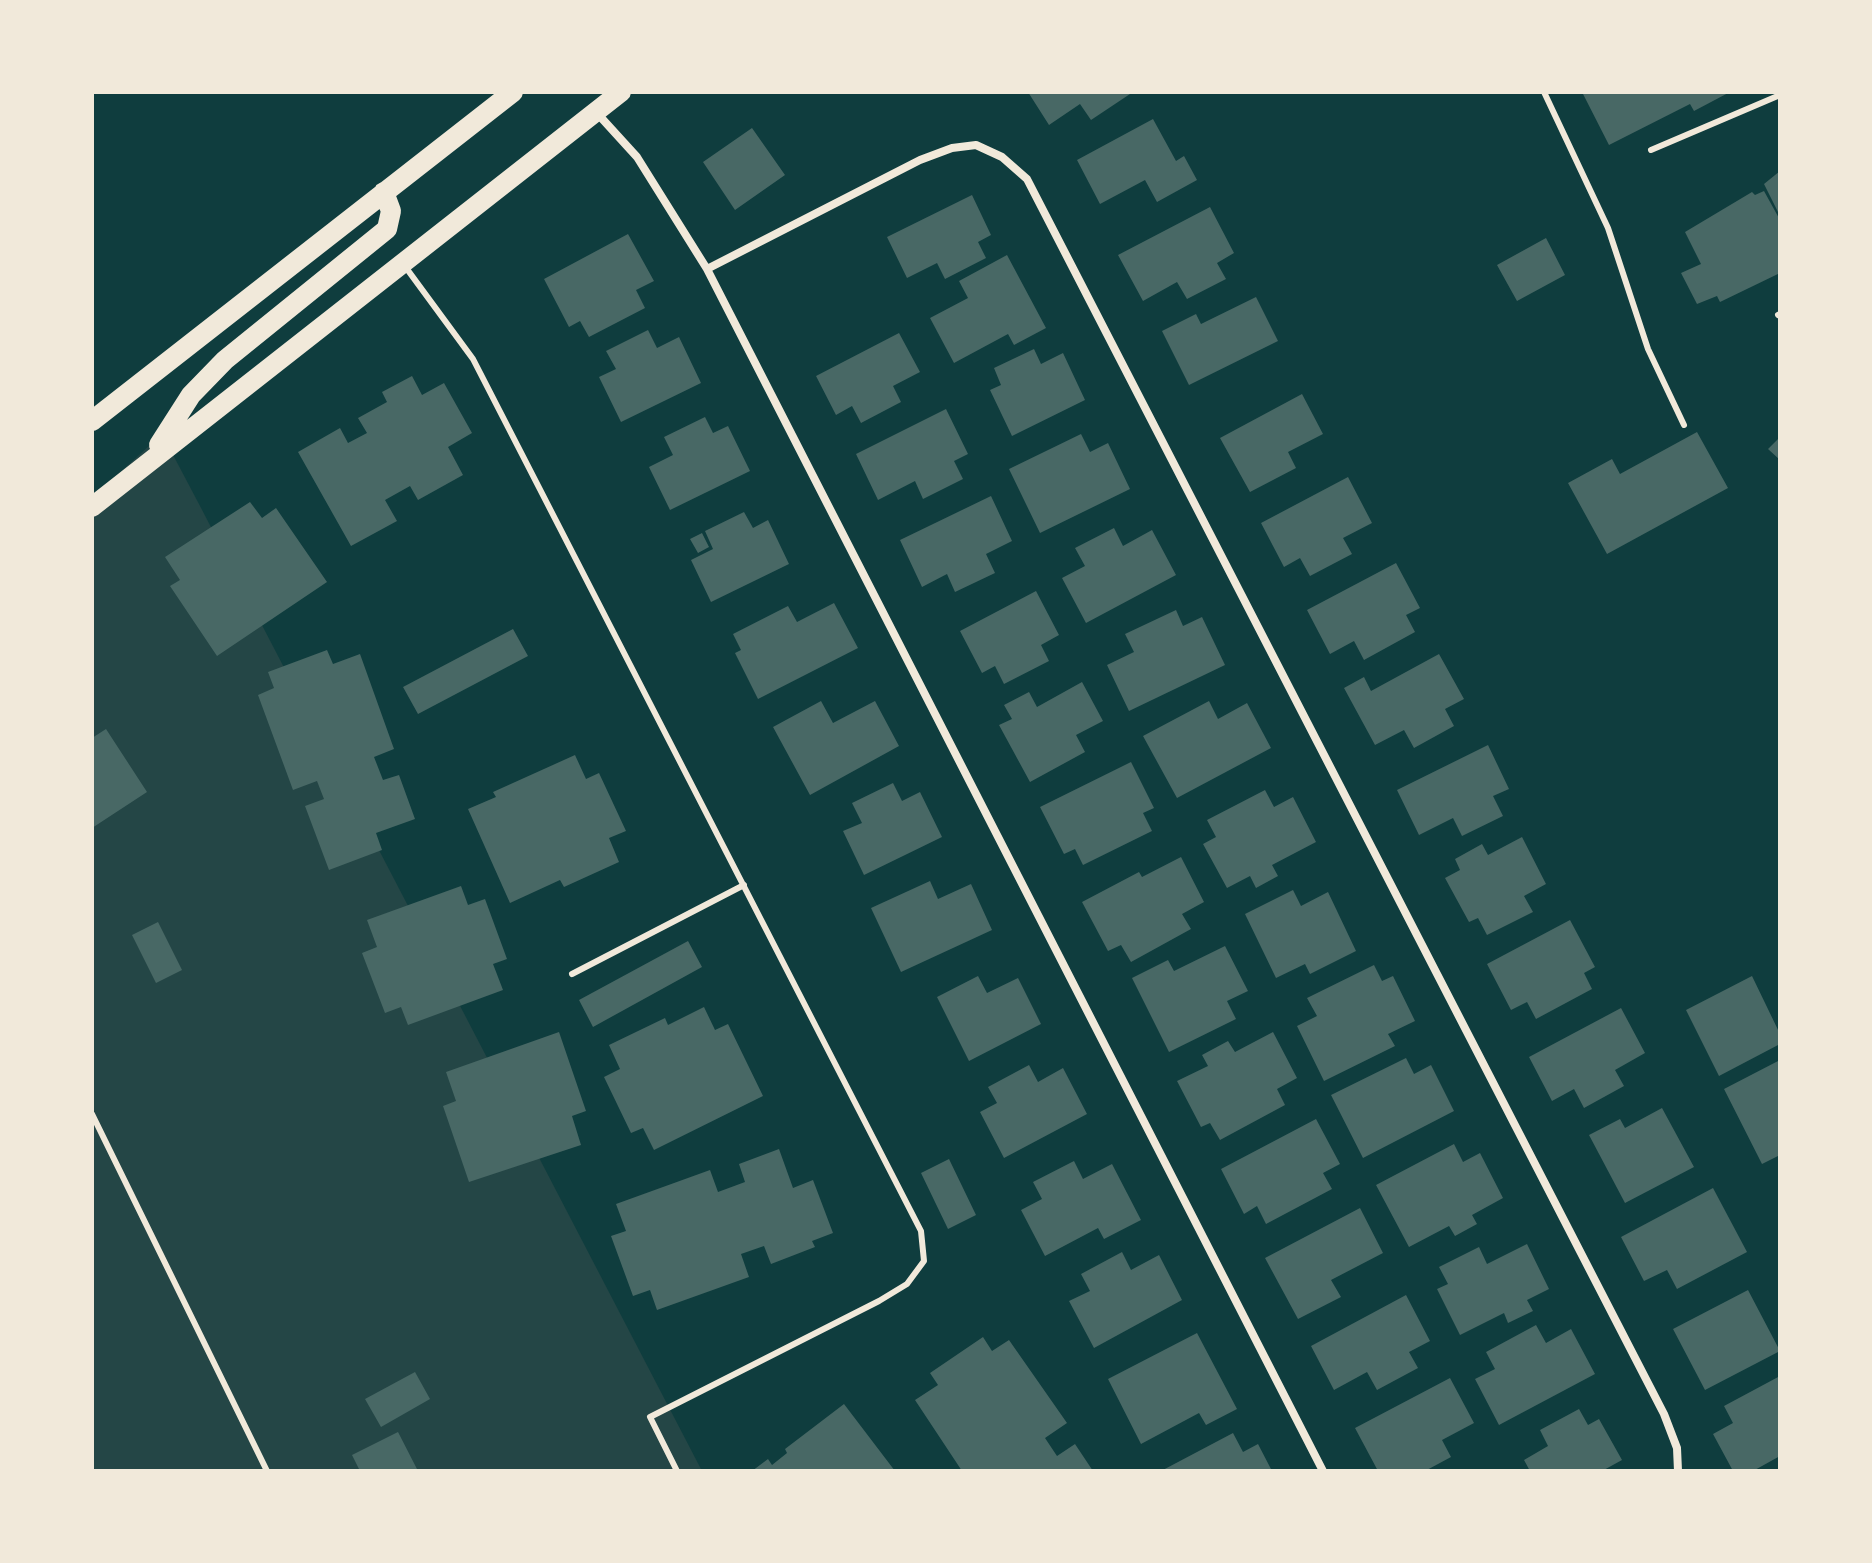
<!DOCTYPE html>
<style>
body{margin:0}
#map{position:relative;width:1872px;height:1563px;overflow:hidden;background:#0f3d3e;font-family:"Nunito Sans",sans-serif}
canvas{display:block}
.frame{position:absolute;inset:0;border:94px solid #f1e9da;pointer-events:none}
</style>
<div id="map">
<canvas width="1872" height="1563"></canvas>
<div class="frame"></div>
</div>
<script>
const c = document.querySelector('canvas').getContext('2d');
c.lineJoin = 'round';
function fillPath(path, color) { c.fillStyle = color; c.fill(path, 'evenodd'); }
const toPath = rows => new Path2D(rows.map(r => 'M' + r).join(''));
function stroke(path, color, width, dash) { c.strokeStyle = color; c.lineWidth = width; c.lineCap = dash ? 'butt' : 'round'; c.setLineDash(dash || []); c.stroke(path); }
const green = toPath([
 [162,434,200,506,702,1471,92,1471,92,498]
]);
const building = toPath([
 [1028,92,1133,92,1091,120,1080,104,1049,125],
 [1582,92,1730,92,1694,111,1690,104,1609,145],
 [1153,119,1176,161,1184,156,1197,180,1157,202,1145,180,1100,204,1077,160],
 [752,128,785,175,735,210,703,162],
 [1780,171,1780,216,1764,184],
 [1764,191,1780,220,1780,273,1720,302,1717,296,1697,304,1681,273,1701,264,1685,232,1752,192,1755,195],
 [972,195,991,235,978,242,986,258,945,279,937,263,907,278,887,237],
 [1210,207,1234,253,1217,263,1226,279,1187,299,1177,282,1143,301,1118,255],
 [628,234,654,281,636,290,645,308,589,337,580,321,569,327,544,279],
 [1546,238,1565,275,1517,301,1497,265],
 [1007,255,1046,328,1014,345,1008,334,954,363,930,318,968,298,959,281],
 [1256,297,1278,341,1189,385,1162,331,1196,314,1201,324],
 [648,330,657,348,679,337,701,383,621,422,599,377,616,369,606,351],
 [899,333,920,372,893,386,901,402,861,423,852,406,836,415,816,376],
 [1034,349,1041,364,1063,353,1085,400,1012,436,990,390,1001,385,994,368],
 [412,376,422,395,444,383,472,433,448,447,463,475,418,500,410,486,385,500,397,521,351,546,298,452,340,428,348,443,367,433,358,418,387,402,382,392],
 [1302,394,1323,434,1288,452,1296,468,1250,492,1220,438],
 [946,409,968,454,954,461,963,479,923,499,915,481,878,500,856,454],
 [705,417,713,433,728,426,750,471,670,510,649,467,673,455,664,437],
 [1697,432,1728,488,1607,554,1568,483,1612,459,1620,474],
 [1081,434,1090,452,1108,443,1130,489,1040,533,1009,469],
 [1780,437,1780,460,1768,449],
 [1348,477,1372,523,1343,538,1352,554,1310,576,1300,558,1284,567,1261,523],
 [991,496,1012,541,986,554,995,573,955,592,947,574,922,587,900,540],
 [250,502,262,518,276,508,327,582,217,656,170,586,180,580,165,557],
 [744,512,753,528,768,520,789,564,711,602,691,560,713,549,705,531],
 [1114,528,1123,546,1152,530,1176,575,1086,623,1062,578,1085,566,1075,548],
 [702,533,709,547,698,553,690,539],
 [1396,563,1420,608,1406,615,1415,632,1364,660,1354,641,1330,654,1307,610],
 [1036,591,1059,635,1041,645,1049,661,1004,684,995,666,982,673,960,631],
 [834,603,858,648,758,699,735,653,741,650,733,634,788,606,797,622],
 [1176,610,1183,626,1202,617,1225,665,1129,711,1107,665,1134,652,1125,634],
 [513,629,528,656,418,714,403,687],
 [327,650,333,664,360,654,394,749,374,757,383,780,399,775,415,819,376,833,382,850,329,870,305,806,324,799,317,781,293,790,258,695,274,688,268,672],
 [1439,654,1464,699,1445,709,1454,726,1414,748,1404,730,1375,745,1344,688,1364,677,1371,691],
 [1082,682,1103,721,1076,735,1085,752,1030,782,999,725,1012,719,1004,705,1029,692,1037,707],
 [821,701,833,723,875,701,899,746,810,795,773,727],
 [1209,701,1218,719,1247,703,1271,748,1177,798,1143,736],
 [106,729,147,792,92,828,92,738],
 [1488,745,1509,789,1493,796,1503,816,1462,836,1453,818,1419,835,1397,790],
 [575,755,586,779,599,773,626,831,609,838,619,862,564,887,560,880,510,903,468,809,496,797,493,792],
 [1131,762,1154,808,1143,813,1152,831,1083,865,1075,849,1064,854,1040,807],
 [893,783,902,801,920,792,942,837,864,875,843,831,862,823,852,803],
 [1265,790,1274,807,1293,797,1316,842,1272,865,1278,876,1256,888,1250,876,1227,888,1203,844,1216,837,1207,820],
 [1522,837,1546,884,1524,896,1533,912,1487,935,1478,918,1469,922,1445,878,1460,870,1455,859,1482,844,1488,855],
 [1181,857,1204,902,1182,914,1191,929,1131,962,1121,945,1108,951,1082,902,1139,872,1142,877],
 [930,881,938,899,971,884,992,930,901,972,871,908],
 [461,886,468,905,485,899,507,959,493,964,503,990,408,1025,401,1007,385,1013,362,953,377,947,367,920],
 [1293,890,1301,906,1328,892,1356,951,1310,974,1305,964,1276,978,1245,914],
 [1570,920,1595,967,1584,973,1592,989,1536,1019,1527,1002,1511,1010,1487,964],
 [158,922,182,970,156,983,132,935],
 [688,941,702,967,593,1027,579,1000],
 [1225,946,1248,991,1227,1001,1236,1019,1169,1052,1132,978,1168,960,1174,971],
 [1374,965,1382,981,1393,976,1415,1021,1388,1034,1395,1046,1324,1081,1297,1026,1317,1016,1307,998],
 [978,976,987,993,1018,978,1041,1024,969,1061,937,997],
 [1752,976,1780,1034,1780,1044,1719,1076,1686,1010],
 [704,1007,715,1030,728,1024,763,1096,654,1150,643,1128,631,1133,604,1077,620,1069,609,1045,665,1018,668,1025],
 [1621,1008,1645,1053,1615,1070,1624,1086,1584,1108,1574,1089,1552,1101,1529,1057],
 [559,1032,586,1111,572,1116,581,1145,469,1182,443,1106,456,1101,446,1072],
 [1273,1032,1297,1078,1277,1089,1285,1105,1220,1140,1210,1123,1201,1127,1177,1081,1208,1066,1202,1055,1228,1041,1235,1052],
 [1406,1058,1414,1074,1431,1065,1454,1111,1363,1158,1331,1095],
 [1780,1060,1780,1155,1762,1164,1724,1089],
 [1029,1065,1038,1082,1063,1068,1087,1114,1004,1158,980,1112,997,1103,988,1087],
 [1662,1108,1694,1167,1625,1203,1589,1135,1620,1119,1625,1128],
 [1316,1119,1340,1164,1323,1173,1332,1189,1266,1224,1257,1206,1244,1214,1221,1169],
 [1454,1144,1463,1162,1480,1153,1503,1198,1472,1215,1477,1224,1455,1236,1449,1226,1409,1247,1376,1185],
 [779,1149,793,1188,813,1180,833,1233,812,1241,815,1247,771,1264,764,1246,741,1254,749,1277,657,1310,650,1290,633,1296,611,1236,626,1231,616,1204,710,1170,718,1192,745,1182,739,1164],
 [949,1159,976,1215,948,1229,921,1173],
 [1074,1161,1083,1179,1112,1164,1141,1220,1104,1239,1098,1228,1045,1256,1021,1210,1042,1199,1033,1182],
 [1713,1188,1747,1252,1677,1289,1667,1270,1644,1281,1621,1237],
 [1360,1208,1383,1253,1331,1280,1341,1297,1298,1319,1265,1258],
 [1527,1244,1549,1289,1527,1300,1533,1311,1508,1323,1504,1313,1460,1335,1437,1289,1448,1284,1439,1267,1479,1247,1487,1264],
 [1122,1252,1131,1270,1159,1255,1182,1300,1094,1348,1069,1301,1090,1291,1081,1274],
 [1748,1290,1780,1351,1705,1390,1673,1329],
 [1406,1295,1430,1341,1409,1352,1418,1368,1377,1390,1367,1372,1334,1390,1311,1346],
 [1536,1325,1546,1343,1571,1329,1595,1374,1499,1425,1475,1379,1495,1369,1486,1352],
 [1197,1333,1237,1409,1206,1425,1199,1413,1141,1444,1108,1379],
 [983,1337,992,1351,1009,1340,1067,1423,1045,1438,1057,1456,1075,1444,1093,1471,962,1471,915,1400,938,1385,930,1373],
 [415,1372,430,1399,381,1427,365,1399],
 [1780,1376,1780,1456,1753,1471,1733,1471,1713,1434,1733,1423,1724,1406],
 [1450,1378,1474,1423,1442,1440,1451,1457,1425,1471,1378,1471,1355,1428],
 [844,1404,895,1471,752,1471,768,1459,772,1465,787,1453,785,1449],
 [1579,1409,1588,1425,1599,1419,1622,1460,1602,1471,1530,1471,1524,1460,1548,1446,1540,1430],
 [398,1432,418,1471,360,1471,352,1455],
 [1233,1433,1243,1452,1258,1444,1272,1471,1161,1471]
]);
const service = toPath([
 [1544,92,1608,228,1648,349,1684,425],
 [1651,150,1780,95],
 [404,265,473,359,921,1231,924,1261,907,1284,879,1301,650,1417,677,1471],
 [1778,315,1780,314],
 [572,974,744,885],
 [92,1114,267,1471]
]);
const minor = toPath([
 [596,112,637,157,707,269,1323,1471],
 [707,269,920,160,952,148,976,145,1002,157,1027,179,1664,1414,1677,1448,1678,1471]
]);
const primary = toPath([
 [92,421,513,92],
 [159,445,191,395,225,360,387,229,391,211,384,192],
 [92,507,621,92]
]);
fillPath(green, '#244646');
fillPath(building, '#486865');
stroke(service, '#f1e9da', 6);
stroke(minor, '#f1e9da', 8);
stroke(primary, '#f1e9da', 20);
</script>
